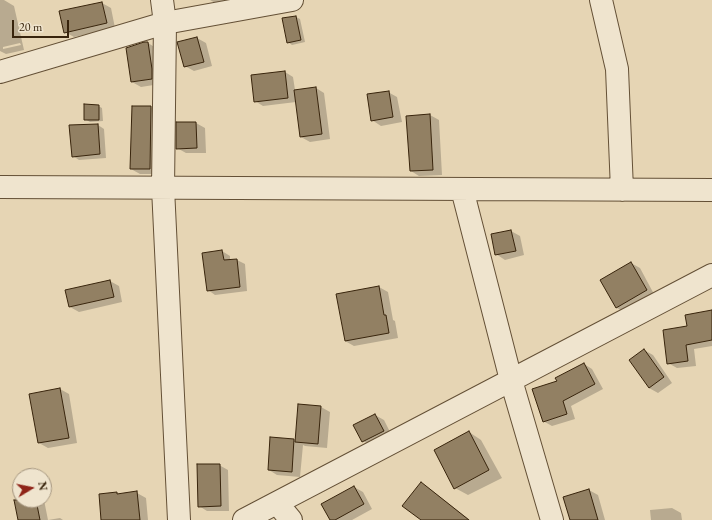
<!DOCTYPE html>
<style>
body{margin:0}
#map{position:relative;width:712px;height:520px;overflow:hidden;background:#e6d5b4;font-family:"EB Garamond",serif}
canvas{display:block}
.north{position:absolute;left:12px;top:468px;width:40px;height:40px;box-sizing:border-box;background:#efe4ce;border:1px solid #a69780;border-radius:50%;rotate:80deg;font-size:11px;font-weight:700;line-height:16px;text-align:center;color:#38240c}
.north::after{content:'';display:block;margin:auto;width:14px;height:18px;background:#8f2418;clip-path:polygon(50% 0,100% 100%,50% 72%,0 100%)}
.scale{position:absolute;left:12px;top:20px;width:57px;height:18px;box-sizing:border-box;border:2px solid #38240c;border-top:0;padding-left:5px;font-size:12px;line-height:14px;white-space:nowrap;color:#38240c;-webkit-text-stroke:3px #efe4ce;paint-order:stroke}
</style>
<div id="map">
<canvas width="712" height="520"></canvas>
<div class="north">N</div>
<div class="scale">20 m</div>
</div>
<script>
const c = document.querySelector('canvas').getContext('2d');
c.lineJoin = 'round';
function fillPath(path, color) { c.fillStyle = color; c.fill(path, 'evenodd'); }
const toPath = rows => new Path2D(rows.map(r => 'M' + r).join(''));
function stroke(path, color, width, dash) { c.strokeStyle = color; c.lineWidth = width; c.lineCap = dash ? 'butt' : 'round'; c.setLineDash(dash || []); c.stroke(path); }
const shadow = toPath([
 [0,0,5,0,4,0,14,6,24,50,6,54,0,51],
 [20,43,21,45,3,49,3,47],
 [210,0,236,0,219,5],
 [102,3,111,8,115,28,74,37,65,32],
 [296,17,300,19,305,42,292,45,288,42,283,19],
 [197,38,206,43,212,66,194,71,185,66],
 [148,43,156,48,160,84,141,87,132,82],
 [285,72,293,77,295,90,316,88,324,93,330,139,310,142,301,137,296,102,263,106,255,101],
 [388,92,397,97,402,122,381,126,372,120],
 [98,106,102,108,103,121,90,122,85,119],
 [133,107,151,107,160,113,158,174,140,174,131,169],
 [430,115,439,120,442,175,419,176,411,171],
 [177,123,196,123,205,128,206,153,186,153,177,148],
 [98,125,104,129,106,158,79,160,73,156],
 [511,231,520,236,524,255,505,260,496,254],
 [222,251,230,256,230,260,237,260,245,264,247,291,215,295,208,290],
 [631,263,640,268,655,296,626,313,617,308,601,280],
 [110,281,119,286,122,302,79,312,70,307],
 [379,287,388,292,393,320,395,321,398,338,354,346,345,341],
 [712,311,712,346,694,349,696,366,677,368,668,363,688,327],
 [644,350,653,355,672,383,658,393,649,388],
 [584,364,592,369,603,389,571,406,575,419,552,426,543,421,558,382],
 [60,389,69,394,77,443,48,448,39,443],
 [299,406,321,407,330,412,327,448,305,446,303,445,300,477,277,475,269,470,294,440,296,441],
 [375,415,384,420,392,436,372,446,363,441],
 [469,432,481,440,502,478,468,495,455,488],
 [219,465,228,470,229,511,207,511,199,506],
 [421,484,430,489,470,520,422,520],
 [20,486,20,500,44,500,48,520,60,518,63,520,19,520,13,487],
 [354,487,363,492,372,509,352,520,331,520],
 [589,490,598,495,605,520,571,520,564,498],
 [117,493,119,495,137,493,146,498,148,520,102,520],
 [672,508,681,513,682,520,651,520,650,510]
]);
const building = toPath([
 [102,2,107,23,64,33,59,11,102,2],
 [296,16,301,40,287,43,282,18,296,16],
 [197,37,204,62,184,67,177,42,197,37],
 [144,42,148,42,152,69,152,79,131,82,126,48,144,42],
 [285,71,288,98,254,102,251,75,285,71],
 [316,87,322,134,300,137,294,90,316,87],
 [389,91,393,117,371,121,367,94,389,91],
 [84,104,99,105,99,120,84,120,84,104],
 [132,106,151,106,150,169,130,169,132,106],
 [430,114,433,170,410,171,406,116,430,114],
 [176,122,196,122,197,148,176,149,176,122],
 [98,124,100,154,72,157,69,125,98,124],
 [511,230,516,251,495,255,491,234,511,230],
 [222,250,224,260,237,259,240,287,207,291,202,253,222,250],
 [631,262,647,290,616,308,600,280,631,262],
 [110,280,114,297,69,307,65,290,110,280],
 [379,286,384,315,386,315,389,333,345,341,336,294,379,286],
 [712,310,712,340,686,345,688,361,667,364,663,330,687,326,685,315,712,310],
 [644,349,664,377,649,388,629,360,644,349],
 [584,363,595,384,563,401,567,414,543,422,532,389,557,381,555,378,584,363],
 [60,388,69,438,38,443,29,394,60,388],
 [298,404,321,406,318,444,295,442,298,404],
 [375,414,384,431,362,442,353,425,375,414],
 [469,431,489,470,454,489,434,450,469,431],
 [270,437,294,439,292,472,268,470,270,437],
 [197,464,220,464,221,506,198,507,197,464],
 [421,482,469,520,421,520,402,506,421,482],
 [354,486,364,504,335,520,330,520,321,504,354,486],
 [589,489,598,520,570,520,563,497,589,489],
 [137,491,140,520,101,520,99,494,117,492,117,494,137,491],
 [14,500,36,500,40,520,18,520,14,500]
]);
const minor = toPath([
 [162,0,165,23,163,188,179,520],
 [601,0,617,69,622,190],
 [0,72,165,23,292,0],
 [0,187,712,190],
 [462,189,511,380,552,520],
 [277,503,291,520],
 [244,520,712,275]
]);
fillPath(shadow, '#0003');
fillPath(building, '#928063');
stroke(building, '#38240c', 1);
stroke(minor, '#645036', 24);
stroke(minor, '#efe4ce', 22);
</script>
